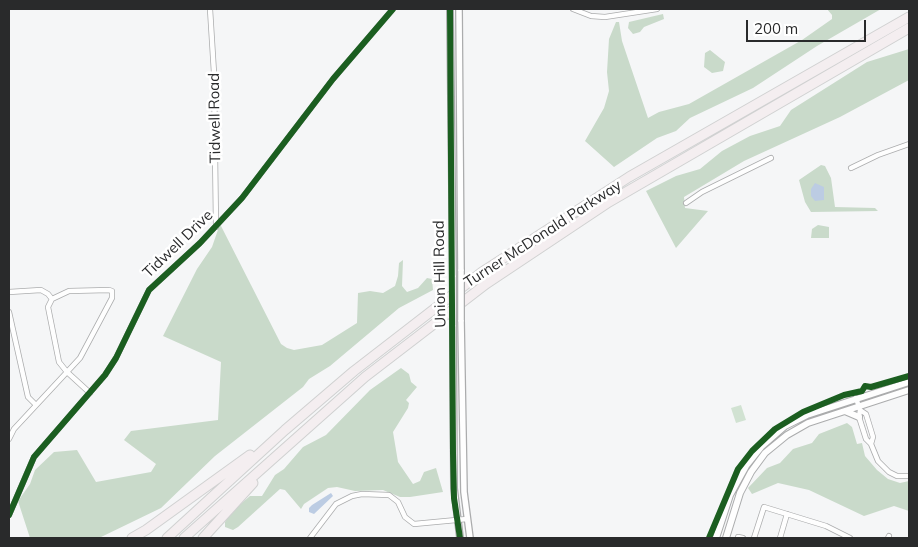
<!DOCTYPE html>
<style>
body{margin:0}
#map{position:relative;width:918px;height:547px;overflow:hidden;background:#f5f6f7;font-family:Mulish,sans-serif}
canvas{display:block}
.frame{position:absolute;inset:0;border:10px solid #292a2b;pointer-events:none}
.scale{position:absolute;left:746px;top:20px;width:120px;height:22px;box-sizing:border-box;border:2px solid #292a2b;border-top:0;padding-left:6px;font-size:15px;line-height:18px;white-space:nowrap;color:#292a2b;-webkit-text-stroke:4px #fff;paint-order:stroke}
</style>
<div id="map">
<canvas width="918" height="547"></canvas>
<div class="frame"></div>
<div class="scale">200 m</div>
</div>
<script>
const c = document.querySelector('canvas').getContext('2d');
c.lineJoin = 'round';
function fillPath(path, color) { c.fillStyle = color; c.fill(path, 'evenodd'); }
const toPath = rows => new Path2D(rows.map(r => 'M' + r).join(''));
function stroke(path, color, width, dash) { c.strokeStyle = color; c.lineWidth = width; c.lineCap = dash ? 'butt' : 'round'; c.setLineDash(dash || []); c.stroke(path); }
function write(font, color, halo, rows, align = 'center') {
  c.font = font + ' Mulish,sans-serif'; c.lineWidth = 5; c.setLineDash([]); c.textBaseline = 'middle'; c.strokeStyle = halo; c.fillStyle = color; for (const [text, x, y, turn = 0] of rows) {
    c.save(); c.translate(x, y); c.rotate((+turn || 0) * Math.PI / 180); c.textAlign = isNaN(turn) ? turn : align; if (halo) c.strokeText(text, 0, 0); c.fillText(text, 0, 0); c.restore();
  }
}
const green = toPath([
 [741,405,746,420,736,423,731,408]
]);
const forest = toPath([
 [827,9,881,9,817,46,753,88,690,118,676,131,657,138,614,167,585,141,604,108,609,91,607,72,609,39,616,22,619,22,622,41,648,118,659,112,689,104,802,40,832,19,832,15],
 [663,14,664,19,644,27,640,32,633,34,628,28,629,22],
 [909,49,909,80,840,117,744,161,684,197,685,208,708,211,676,248,646,191,676,176,700,169,722,151,750,136,780,126,791,110,867,62],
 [710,50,725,62,723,71,712,73,704,67,705,53],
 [821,165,825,166,831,178,835,207,875,208,878,211,811,212,805,202,799,180],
 [220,224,281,344,287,348,294,350,322,345,357,323,358,293,370,291,383,293,395,286,398,276,399,263,403,260,402,286,407,292,418,288,427,278,432,279,433,290,399,308,330,366,309,379,303,387,215,456,161,508,99,538,30,538,18,501,30,484,35,470,54,452,77,450,96,482,151,472,156,464,124,440,131,431,218,420,221,362,163,336,197,269,212,247],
 [818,225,829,227,829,238,811,238,812,229],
 [401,368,409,374,411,382,417,387,406,400,409,403,408,408,393,432,398,462,413,484,420,481,424,472,436,468,443,492,410,497,400,497,383,490,355,491,337,487,328,488,304,504,301,509,285,490,280,489,238,527,233,530,225,527,225,522,231,512,250,496,262,496,275,475,284,469,303,447,326,435,370,390],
 [847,423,852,427,857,444,862,443,865,456,877,470,888,479,900,483,909,481,909,511,894,506,864,516,809,490,778,483,752,494,748,488,767,468,780,463,793,449,812,443,819,434]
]);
const water = toPath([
 [815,183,824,187,824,200,815,201,811,196,811,189],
 [331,493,333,496,314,514,309,512,309,508,312,505]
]);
const minor = toPath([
 [210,9,214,73,216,227],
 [573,9,591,16,605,17,657,9],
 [851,168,878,155,909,144],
 [686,203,702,192,771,158],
 [9,292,41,290,48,294,52,299],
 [9,312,28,397,36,405],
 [856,398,860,410,859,417,866,439,871,444,878,461,889,472,897,476,909,476],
 [860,410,866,414,873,437,871,444],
 [9,439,14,429,67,372,80,358,112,298,112,291,109,290,69,291,52,299,48,307,59,362,67,372,90,393],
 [9,515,34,457,105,375,116,358,149,290,200,243,242,198,333,79,393,9],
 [738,537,743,538],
 [310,538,336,504,352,496,362,494,389,495,398,502,405,517,414,524,467,519],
 [754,538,764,507,826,526,850,538],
 [780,538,787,514],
 [888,538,889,536]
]);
const tertiary = toPath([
 [450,9,453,277],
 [459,9,461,271],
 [461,320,464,492,470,538],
 [453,325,454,488,460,538]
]);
const secondary = toPath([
 [845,411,859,417],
 [716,538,730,495,746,466,762,446,785,426,807,415,909,382],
 [726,538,740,493,751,472,765,453,787,435,808,423,909,390]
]);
const motorway = toPath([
 [132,538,146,530,250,455],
 [167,538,285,430,354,371,482,272,629,177,909,17],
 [184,538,365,377,486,284,609,202,909,28],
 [203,538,253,483]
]);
const tertiaryBridge = toPath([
 [461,271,461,320],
 [453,277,453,325]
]);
const cycleway = toPath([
 [450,9,453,453,454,498,460,538],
 [9,515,34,457,105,375,116,358,149,290,200,243,242,198,333,79,393,9],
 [709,538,738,469,752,451,775,429,803,412,844,395,862,391,865,386,871,387,909,376]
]);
const streetNames = [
 ["Tidwell Road",215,118,-91],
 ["Turner McDonald Parkway",543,234,-33],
 ["Tidwell Drive",178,244,-44],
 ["Union Hill Road",440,274,-91]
];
fillPath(green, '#d1e2d2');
fillPath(forest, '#c9daca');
fillPath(water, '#bccce3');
stroke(minor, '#abacad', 6);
stroke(tertiary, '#abacad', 8);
stroke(secondary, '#abacad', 8);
stroke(motorway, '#d0d1d1', 11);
stroke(minor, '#fefefe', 4.5);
stroke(tertiary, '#fefefe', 5.5);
stroke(secondary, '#fefefe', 6);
stroke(motorway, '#f4eef0', 9);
stroke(tertiaryBridge, '#abacad', 8, []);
stroke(tertiaryBridge, '#fefefe', 5.5);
stroke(cycleway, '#1b5e20', 6);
write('15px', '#292a2b', '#fff', streetNames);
</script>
